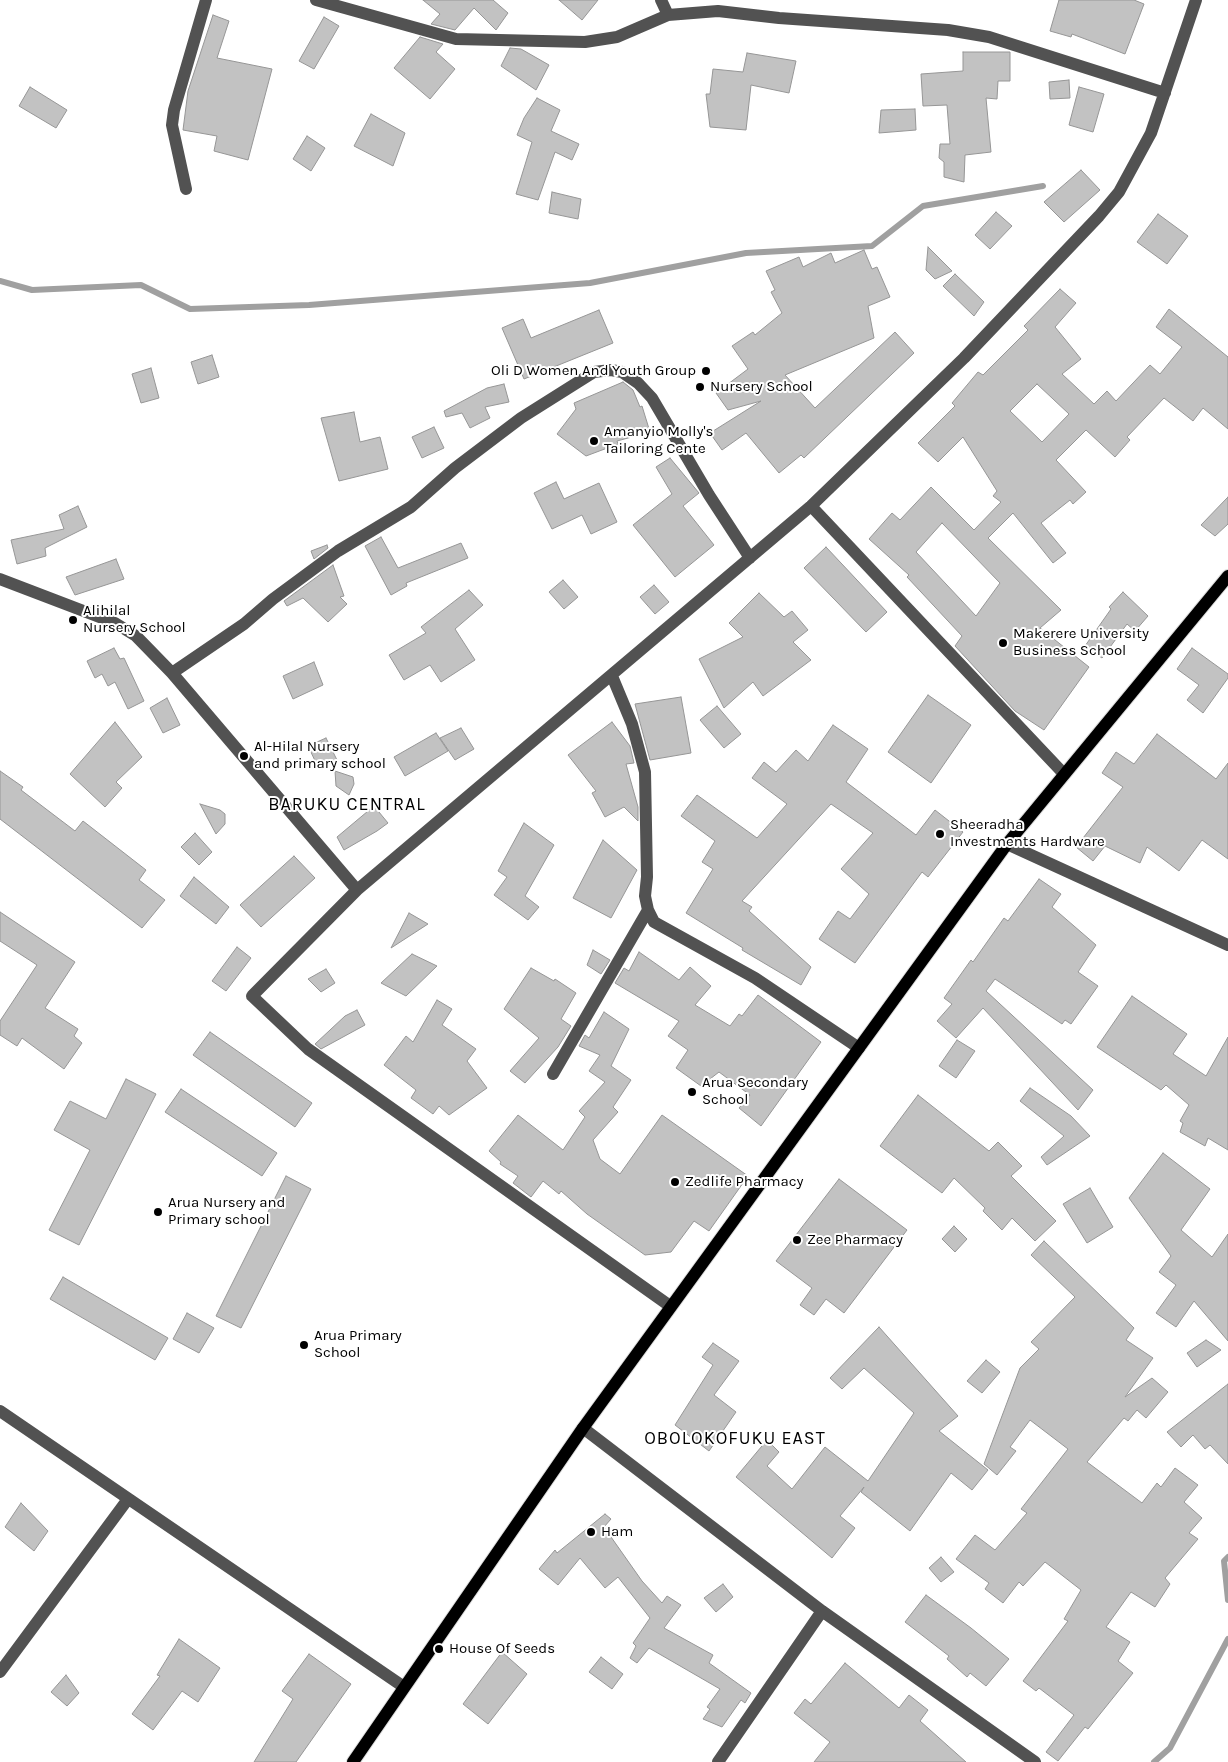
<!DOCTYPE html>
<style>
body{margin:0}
canvas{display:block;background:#fff}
</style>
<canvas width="1228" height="1762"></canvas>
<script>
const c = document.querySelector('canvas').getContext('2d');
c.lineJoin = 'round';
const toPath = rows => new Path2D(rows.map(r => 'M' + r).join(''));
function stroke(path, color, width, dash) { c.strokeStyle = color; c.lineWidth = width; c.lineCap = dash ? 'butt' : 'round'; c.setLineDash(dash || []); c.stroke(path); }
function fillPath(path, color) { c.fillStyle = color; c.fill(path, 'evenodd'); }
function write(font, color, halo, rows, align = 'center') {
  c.font = font + ' Karla,sans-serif'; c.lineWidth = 4; c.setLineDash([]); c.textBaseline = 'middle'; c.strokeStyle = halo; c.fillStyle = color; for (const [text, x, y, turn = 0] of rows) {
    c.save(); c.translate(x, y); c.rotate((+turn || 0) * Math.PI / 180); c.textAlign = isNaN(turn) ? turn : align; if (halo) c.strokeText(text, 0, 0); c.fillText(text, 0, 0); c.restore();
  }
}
const stream = toPath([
 [0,281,32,290,141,285,190,309,309,305,590,283,746,253,872,246,923,206,1043,186],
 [1228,1557,1224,1561,1228,1600],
 [1154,1762,1170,1748,1228,1639]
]);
const building = toPath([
 [423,0,493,0,508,13,496,30,474,8,455,30,431,24,440,14,423,0],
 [559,0,598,0,582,20,559,0],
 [1059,0,1134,0,1144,4,1125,54,1072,34,1071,37,1050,31,1059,0],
 [213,15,229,21,217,58,272,69,248,160,214,151,217,136,183,130,188,91,213,15],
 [324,17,339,26,314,69,299,61,324,17],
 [420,37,443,44,436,52,455,69,430,99,394,68,420,37],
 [510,48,521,49,549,65,536,90,501,66,510,48],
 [963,52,1010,52,1010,81,998,81,997,99,986,98,991,152,965,155,964,182,944,177,944,162,939,158,940,144,950,144,947,105,923,106,921,74,963,71,963,52],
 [747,53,796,61,789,93,751,85,746,130,710,127,706,94,710,94,713,69,743,72,747,53],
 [1069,80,1070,98,1050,99,1049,82,1069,80],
 [30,87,67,110,56,128,19,106,30,87],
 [1079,87,1104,94,1093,132,1069,125,1079,87],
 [537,98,560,110,551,131,579,144,572,160,555,152,538,200,516,194,532,142,517,135,524,118,537,98],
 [915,109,916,130,879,133,881,110,915,109],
 [371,114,405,133,393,166,354,146,371,114],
 [307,136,325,148,311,171,293,159,307,136],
 [1081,170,1100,190,1064,222,1044,202,1081,170],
 [552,192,581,199,578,219,549,213,552,192],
 [996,212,1012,226,990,249,975,235,996,212],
 [1158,214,1188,236,1167,264,1137,242,1158,214],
 [928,247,952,271,935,279,926,270,928,247],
 [864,250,872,269,877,267,890,297,868,306,874,338,785,375,815,408,895,332,914,353,804,458,801,455,779,473,746,433,722,450,710,433,761,401,728,410,716,393,748,369,732,346,753,332,755,335,782,313,771,292,775,290,766,271,799,257,803,267,831,253,835,263,864,250],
 [955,274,984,302,974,316,943,286,955,274],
 [1060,289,1076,303,1055,327,1081,359,1062,374,1094,404,1107,391,1116,401,1150,365,1160,374,1182,347,1156,327,1169,309,1228,357,1228,429,1203,408,1193,421,1164,398,1127,437,1130,440,1115,457,1086,430,1056,460,1086,492,1073,504,1070,500,1041,523,1066,553,1053,563,1013,513,988,538,1061,610,1040,628,1089,667,1044,730,1015,711,955,646,962,636,907,577,909,575,869,539,892,513,900,520,931,487,974,530,1001,502,993,496,997,491,963,437,938,462,918,443,955,406,952,403,978,372,983,375,1028,330,1024,326,1060,289],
 [1037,384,1069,414,1042,442,1010,411,1037,384],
 [942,523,1000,583,976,616,916,552,942,523],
 [599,310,613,343,524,379,502,328,523,319,531,338,599,310],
 [212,355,219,377,198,384,191,362,212,355],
 [151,368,159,398,141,403,132,374,151,368],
 [623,382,633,390,640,407,642,406,650,432,617,441,618,444,586,456,557,434,576,409,574,403,623,382],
 [504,384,509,402,485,407,490,418,470,428,462,413,446,417,444,411,487,388,504,384],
 [354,412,360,442,380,437,388,469,339,481,321,418,354,412],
 [434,427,444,448,422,458,412,437,434,427],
 [670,458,699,493,683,506,714,545,675,577,633,525,672,494,656,467,670,458],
 [556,482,564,499,599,483,617,522,591,534,582,515,552,529,534,493,556,482],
 [1228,497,1228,524,1215,536,1201,525,1228,497],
 [78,506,87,527,45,548,46,556,17,564,11,540,64,529,59,515,78,506],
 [381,537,398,568,461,543,468,558,406,583,407,586,391,595,365,546,381,537],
 [327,545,328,548,314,559,311,551,327,545],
 [826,547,887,612,866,632,804,568,826,547],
 [116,559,124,579,75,595,66,577,116,559],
 [333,565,344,596,340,597,347,604,328,622,303,598,287,606,284,601,333,565],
 [563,580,578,597,564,609,549,592,563,580],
 [654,585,669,602,655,614,640,597,654,585],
 [469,590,483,605,455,629,475,660,441,682,430,665,404,680,389,655,426,633,421,627,469,590],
 [1123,592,1148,616,1135,631,1127,624,1102,658,1085,646,1111,609,1109,607,1123,592],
 [759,593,784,617,792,611,808,630,793,642,811,660,763,696,753,682,724,708,699,659,743,637,729,623,759,593],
 [114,648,120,659,124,658,144,701,128,709,115,682,108,686,102,674,95,678,87,661,114,648],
 [1192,648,1228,674,1228,678,1203,713,1187,700,1199,685,1177,669,1192,648],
 [314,662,323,685,293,699,283,676,314,662],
 [928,695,971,725,931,783,888,752,928,695],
 [681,697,691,753,650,760,635,704,681,697],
 [167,698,180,725,163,733,150,708,167,698],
 [717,706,741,734,724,748,700,720,717,706],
 [115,722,142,757,116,782,122,788,105,807,70,774,115,722],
 [612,722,630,746,634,763,626,764,638,807,638,821,624,807,605,817,592,793,596,791,568,755,612,722],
 [833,725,868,749,846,782,916,835,935,810,963,832,928,877,922,872,855,963,819,939,838,911,850,919,869,894,841,869,873,833,831,804,742,901,752,907,749,911,811,967,801,985,742,950,743,948,686,913,713,869,702,862,715,841,681,816,697,795,757,838,787,804,752,778,764,762,776,772,796,750,808,761,833,725],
 [461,728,474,749,455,760,440,738,461,728],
 [436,733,448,751,405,776,394,757,436,733],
 [1157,734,1216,779,1228,763,1228,859,1202,840,1179,871,1147,847,1140,863,1105,846,1093,861,1076,847,1123,787,1102,773,1116,752,1134,764,1157,734],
 [326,738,337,760,318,767,308,746,326,738],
 [0,771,23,787,21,790,75,831,83,821,146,870,139,880,165,900,142,928,0,819,0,771],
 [335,771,353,777,354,784,349,795,336,786,335,771],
 [200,804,220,810,225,814,225,824,216,834,200,804],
 [374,806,388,823,377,831,344,850,337,837,374,806],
 [524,823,554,845,525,896,539,907,528,920,494,895,507,877,498,871,524,823],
 [195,833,212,852,199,865,181,847,195,833],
 [603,840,637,870,611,918,573,898,603,840],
 [294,856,315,878,261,927,240,905,294,856],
 [194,877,229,907,216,924,180,896,194,877],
 [1039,879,1061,894,1052,907,1096,945,1078,972,1098,986,1071,1024,1065,1020,1062,1024,995,979,986,991,1093,1090,1078,1110,983,1008,956,1038,937,1021,952,1004,944,998,971,960,973,962,1004,918,1008,921,1039,879],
 [0,912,75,962,45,1008,78,1029,74,1036,82,1043,64,1069,22,1038,17,1046,0,1035,0,1021,37,965,0,941,0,912],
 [409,913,428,924,391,948,409,913],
 [237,947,251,958,226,991,212,981,237,947],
 [593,950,610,960,601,974,587,965,593,950],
 [639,952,679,980,690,967,711,986,695,1005,730,1026,739,1014,742,1016,758,995,821,1042,761,1126,739,1108,750,1095,719,1072,701,1086,676,1068,688,1050,668,1036,679,1021,615,983,624,968,629,971,639,952],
 [412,954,437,966,406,996,381,983,412,954],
 [531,968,554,981,555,979,576,993,561,1019,571,1026,558,1047,525,1083,510,1071,539,1038,504,1009,531,968],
 [326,969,335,983,321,992,308,979,326,969],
 [1132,996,1187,1034,1173,1054,1206,1076,1228,1037,1228,1150,1208,1138,1205,1146,1180,1132,1183,1123,1180,1121,1189,1105,1166,1085,1161,1090,1097,1047,1132,996],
 [437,1000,452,1009,442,1025,476,1049,467,1061,487,1088,449,1115,439,1106,433,1114,411,1098,416,1090,384,1065,406,1036,413,1042,437,1000],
 [357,1010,365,1025,321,1049,315,1044,345,1016,357,1010],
 [604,1012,629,1029,611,1066,631,1080,613,1107,618,1112,593,1140,600,1159,620,1174,662,1115,748,1176,709,1231,694,1221,671,1252,645,1255,587,1214,561,1191,559,1194,543,1181,531,1197,513,1183,518,1176,500,1164,501,1162,489,1151,518,1115,563,1150,585,1117,579,1111,605,1082,589,1071,600,1055,579,1046,585,1035,589,1038,604,1012],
 [210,1032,312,1103,295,1127,193,1055,210,1032],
 [957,1040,975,1051,956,1078,939,1066,957,1040],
 [126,1079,156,1094,79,1245,49,1230,90,1150,54,1130,70,1101,106,1119,126,1079],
 [1030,1088,1071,1116,1090,1136,1047,1165,1041,1157,1064,1136,1020,1101,1030,1088],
 [181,1089,277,1153,262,1176,165,1112,181,1089],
 [918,1095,989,1151,998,1142,1022,1166,1011,1176,1056,1221,1035,1241,1012,1218,1002,1230,983,1211,985,1208,954,1178,942,1193,880,1146,918,1095],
 [1163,1153,1210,1189,1181,1230,1212,1257,1228,1234,1228,1341,1194,1301,1176,1327,1156,1313,1176,1285,1159,1272,1171,1256,1129,1198,1163,1153],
 [286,1176,311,1189,241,1328,216,1316,286,1176],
 [839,1179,907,1230,844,1313,826,1299,814,1315,800,1305,812,1288,776,1261,839,1179],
 [1090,1188,1113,1227,1087,1243,1063,1204,1090,1188],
 [954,1226,967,1239,955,1252,942,1239,954,1226],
 [1044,1241,1134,1328,1126,1340,1153,1358,1125,1397,1152,1378,1168,1392,1146,1418,1137,1410,1128,1421,1124,1418,1087,1462,1142,1503,1157,1483,1161,1487,1175,1468,1198,1485,1184,1502,1202,1518,1189,1533,1198,1539,1165,1578,1170,1584,1155,1607,1131,1592,1106,1627,1130,1642,1118,1661,1133,1673,1088,1729,1085,1727,1058,1761,1046,1752,1074,1715,1039,1688,1036,1691,1023,1681,1068,1621,1064,1619,1081,1590,1045,1562,1023,1586,1019,1582,1003,1603,985,1589,989,1583,956,1559,975,1535,995,1550,1027,1513,1021,1509,1068,1449,1030,1420,1010,1447,1016,1451,997,1475,984,1464,1020,1368,1039,1349,1031,1342,1075,1297,1031,1255,1044,1241],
 [63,1277,168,1338,155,1360,50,1299,63,1277],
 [187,1313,214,1328,199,1353,173,1339,187,1313],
 [879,1327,958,1416,939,1431,988,1470,972,1490,951,1473,910,1531,861,1492,864,1487,840,1516,855,1528,832,1558,736,1477,767,1440,779,1452,767,1466,792,1489,825,1447,868,1481,914,1413,864,1368,842,1389,830,1378,879,1327],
 [1206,1340,1221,1350,1197,1367,1187,1353,1206,1340],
 [713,1343,739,1361,714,1395,736,1412,709,1451,675,1425,713,1365,702,1357,713,1343],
 [986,1360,1000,1372,982,1393,967,1381,986,1360],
 [1228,1384,1228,1464,1210,1445,1205,1449,1193,1435,1181,1447,1167,1432,1228,1384],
 [21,1503,48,1531,34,1551,5,1527,21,1503],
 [605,1514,611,1519,604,1527,642,1581,662,1603,667,1596,681,1605,664,1628,713,1655,709,1663,751,1693,745,1703,741,1700,722,1727,703,1719,710,1709,707,1707,720,1689,649,1648,637,1663,630,1658,636,1646,633,1643,650,1618,618,1577,605,1588,580,1558,558,1585,539,1569,555,1550,557,1553,605,1514],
 [941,1557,954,1572,941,1582,929,1568,941,1557],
 [723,1584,733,1597,716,1612,704,1598,723,1584],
 [926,1595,971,1628,1009,1659,986,1686,970,1673,967,1677,947,1659,949,1656,905,1622,926,1595],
 [179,1639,220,1668,198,1702,182,1691,153,1730,132,1714,160,1676,157,1675,179,1639],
 [502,1652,527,1674,488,1724,463,1704,502,1652],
 [309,1654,351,1684,296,1762,254,1762,293,1699,282,1691,309,1654],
 [601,1657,623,1674,612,1689,589,1672,601,1657],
 [845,1663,899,1708,909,1695,928,1710,920,1721,966,1762,814,1762,830,1742,794,1713,805,1699,811,1704,845,1663],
 [66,1675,79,1693,67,1706,51,1692,66,1675]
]);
const minor = toPath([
 [316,0,456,39,585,42,617,37,668,15,718,11,779,18,948,30,989,37,1165,93],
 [661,0,668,15],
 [186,189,172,125,174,110,206,0],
 [811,506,1064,774],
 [0,579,115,623,136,636,172,673,357,890],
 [172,673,244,624,273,599,338,551,411,507,455,468,521,418,594,372,611,370,622,372,638,383,652,398,709,495,750,558],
 [612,676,632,724,645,772,647,877,645,896,648,910,654,922,755,978,859,1048],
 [1007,844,1228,945],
 [553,1074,648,910],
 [670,1306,308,1049,252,996,357,890,811,506,964,358,1099,216,1119,192,1151,133,1196,0],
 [0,1411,404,1687],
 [583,1428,822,1611,1035,1762],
 [0,1672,128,1499],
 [718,1762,822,1611]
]);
const major = toPath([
 [353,1762,583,1428,1007,844,1228,576]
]);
const markers = [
 [706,371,5,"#000"],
 [700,387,5,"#000"],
 [594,441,5,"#000"],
 [73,620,5,"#000"],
 [1003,643,5,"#000"],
 [244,756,5,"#000"],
 [940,834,5,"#000"],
 [692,1092,5,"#000"],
 [675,1182,5,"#000"],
 [158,1212,5,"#000"],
 [797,1240,5,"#000"],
 [304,1345,5,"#000"],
 [591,1532,5,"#000"],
 [439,1649,5,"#000"]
];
const poiNames = [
 ["Oli D Women And Youth Group",696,371,"right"],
 ["Nursery School",710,387],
 ["Amanyio Molly's",604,432],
 ["Tailoring Cente",604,449],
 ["Alihilal",83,611],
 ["Nursery School",83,628],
 ["Makerere University",1013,634],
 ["Business School",1013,651],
 ["Al-Hilal Nursery",254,747],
 ["and primary school",254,764],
 ["Sheeradha",950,825],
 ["Investments Hardware",950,842],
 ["Arua Secondary",702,1083],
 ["School",702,1100],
 ["Zedlife Pharmacy",685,1182],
 ["Arua Nursery and",168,1203],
 ["Primary school",168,1220],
 ["Zee Pharmacy",807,1240],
 ["Arua Primary",314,1336],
 ["School",314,1353],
 ["Ham",601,1532],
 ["House Of Seeds",449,1649]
];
const quarterNames = [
 ["BARUKU CENTRAL",347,805],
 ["OBOLOKOFUKU EAST",735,1439]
];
stroke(stream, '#a0a0a0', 6);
fillPath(building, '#c2c2c2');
stroke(building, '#969696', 1);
stroke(major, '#dbdbdb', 14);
stroke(minor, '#525252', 12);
stroke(major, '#000', 12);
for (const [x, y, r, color] of markers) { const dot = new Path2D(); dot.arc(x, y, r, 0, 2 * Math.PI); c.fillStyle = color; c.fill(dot); stroke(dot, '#fff', 2); }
write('15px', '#000', '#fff', poiNames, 'left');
c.letterSpacing = '1px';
write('18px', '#000', '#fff', quarterNames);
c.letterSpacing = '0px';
</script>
